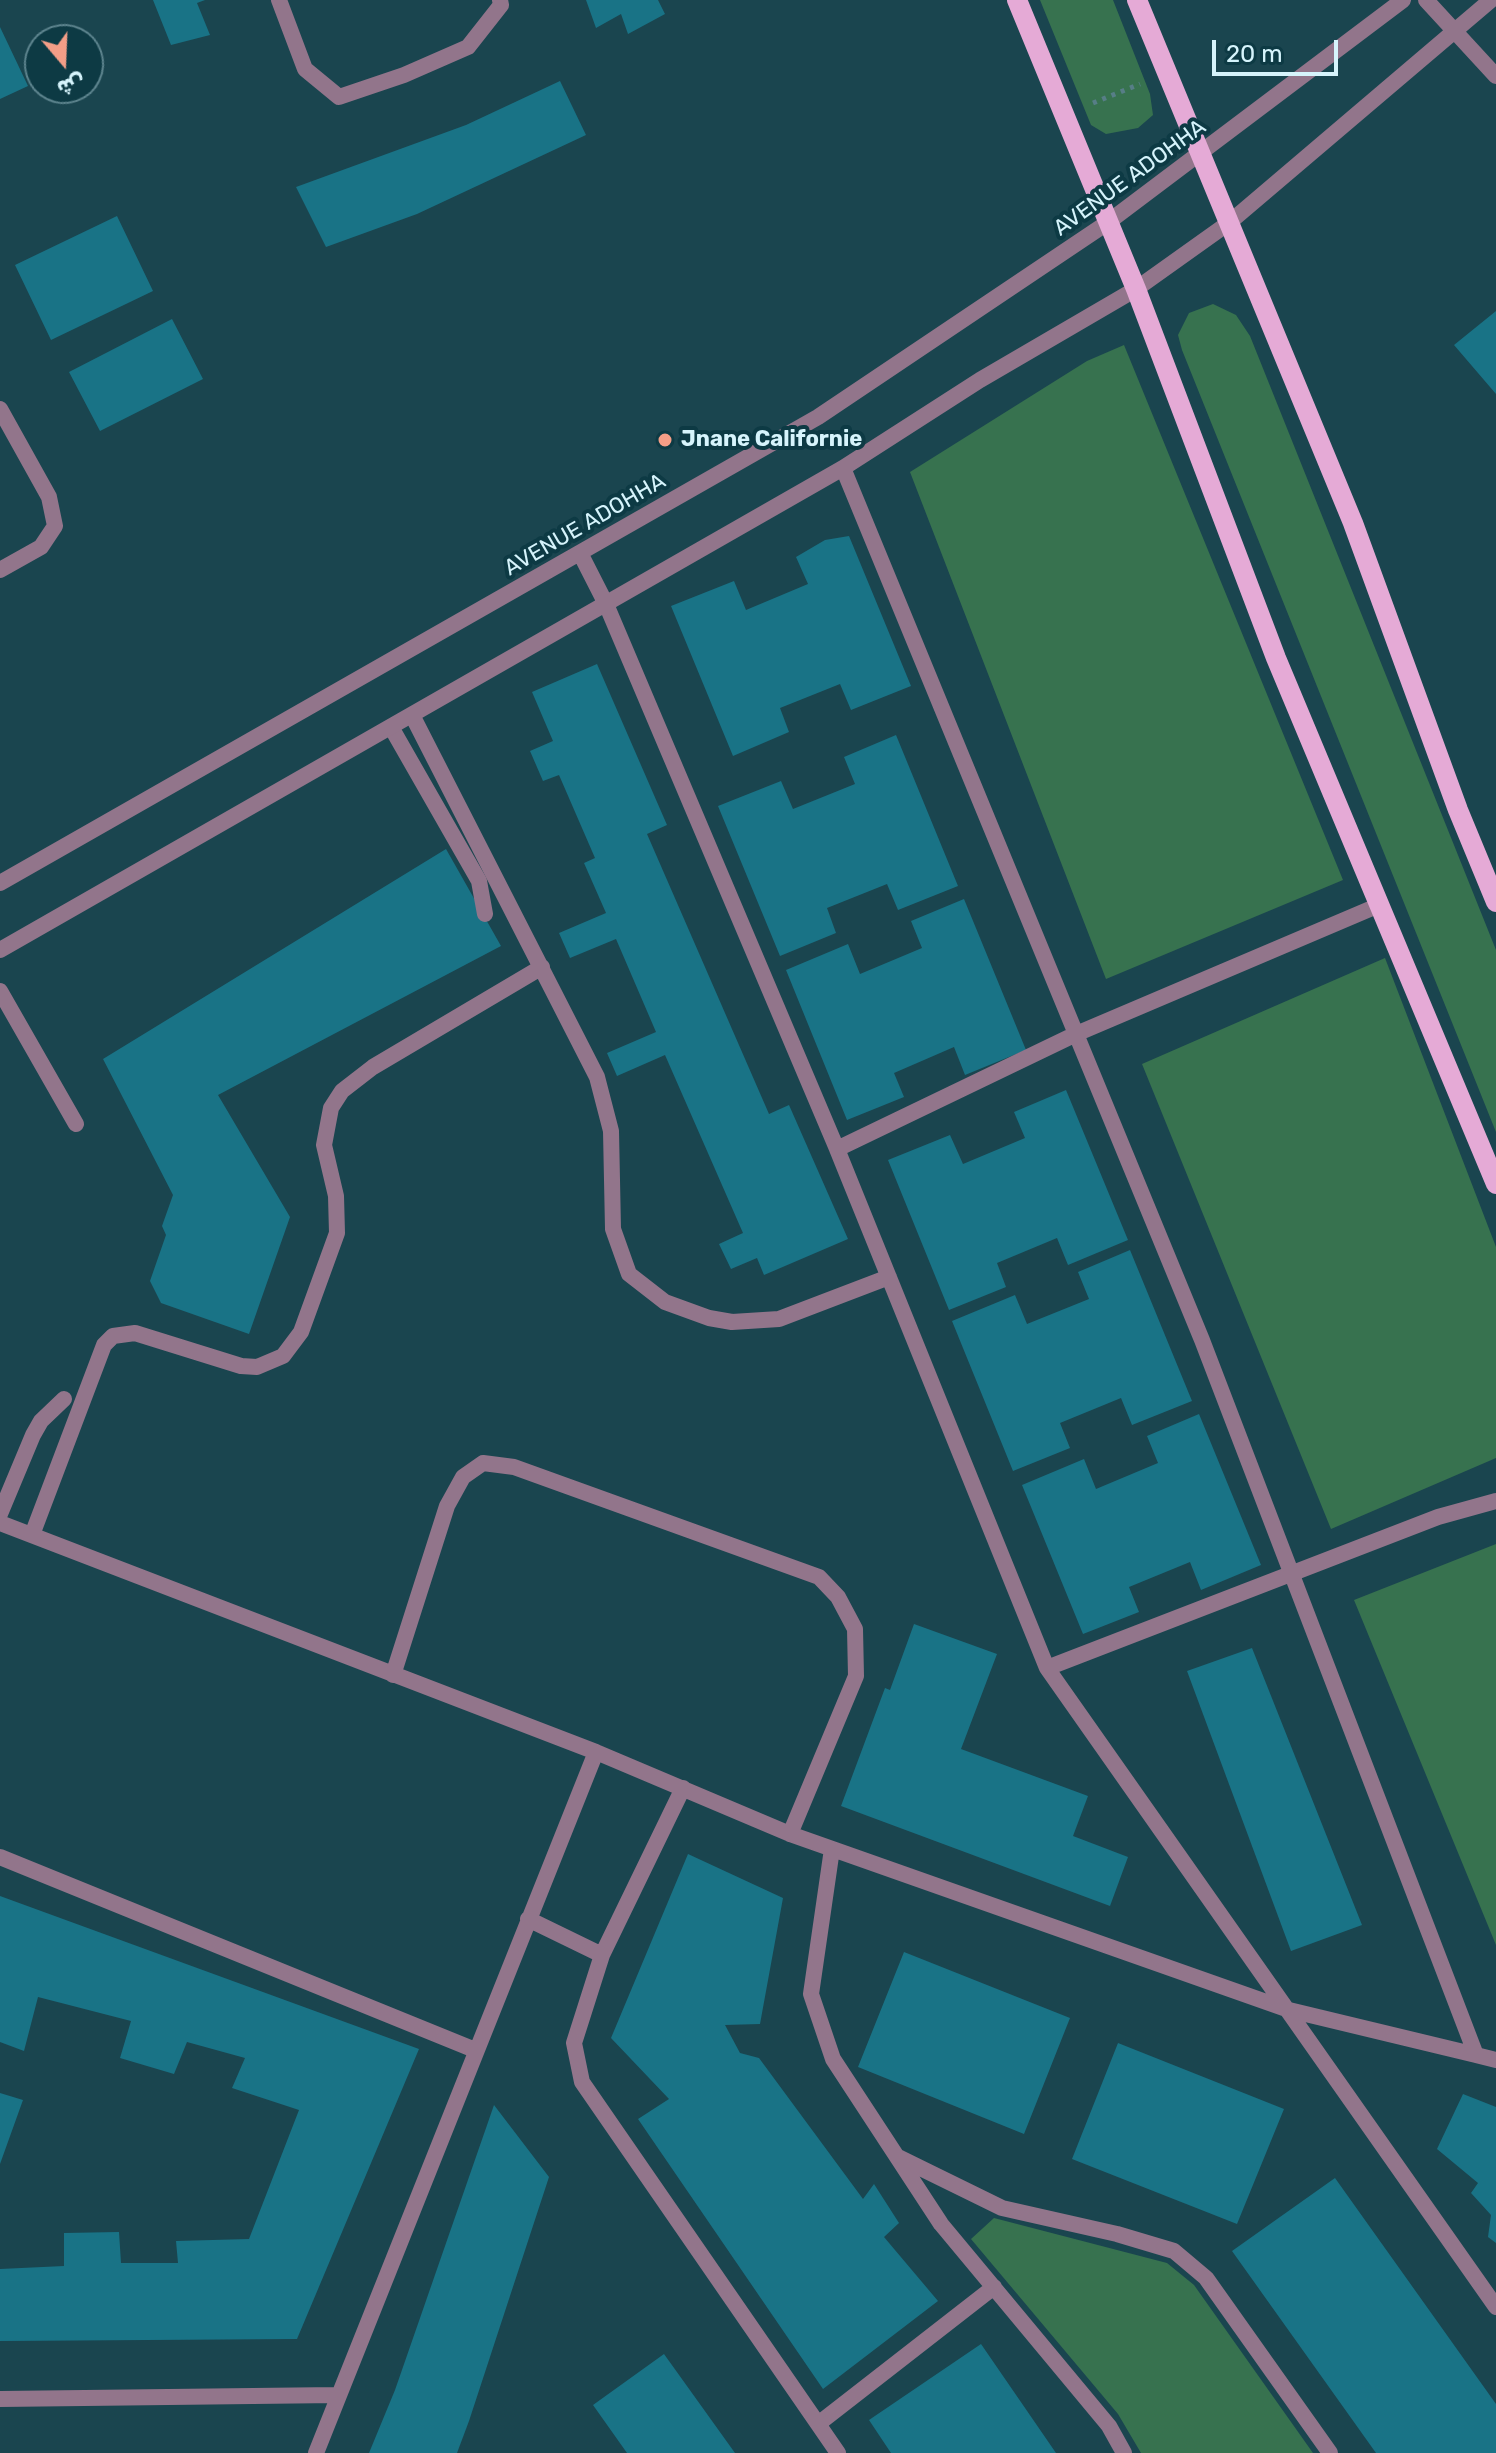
<!DOCTYPE html>
<meta charset="utf-8">
<style>
body{margin:0}
#map{position:relative;width:1496px;height:2453px;overflow:hidden;background:#1a454f;font-family:Rubik,Vazirmatn,sans-serif}
canvas{display:block}
.north{position:absolute;left:24px;top:24px;width:80px;height:80px;box-sizing:border-box;background:#0d3a44;border:2px solid #5d848e;border-radius:50%;rotate:161deg;font-size:22px;font-weight:700;line-height:32px;text-align:center;color:#d6f4fc}
.north::after{content:'';display:block;margin:auto;width:28px;height:36px;background:#f49e87;clip-path:polygon(50% 0,100% 100%,50% 72%,0 100%)}
.scale{position:absolute;left:1212px;top:40px;width:126px;height:36px;box-sizing:border-box;border:4px solid #d6f4fc;border-top:0;padding-left:10px;font-size:24px;line-height:28px;white-space:nowrap;color:#d6f4fc;-webkit-text-stroke:6px #0d3a44;paint-order:stroke}
</style>
<div id="map">
<canvas width="1496" height="2453"></canvas>
<div class="north">ش</div>
<div class="scale">20 m</div>
</div>
<script>
const c = document.querySelector('canvas').getContext('2d');
c.lineJoin = 'round';
function fillPath(path, color) { c.fillStyle = color; c.fill(path, 'evenodd'); }
const toPath = rows => new Path2D(rows.map(r => 'M' + r).join(''));
function stroke(path, color, width, dash) { c.strokeStyle = color; c.lineWidth = width; c.lineCap = dash ? 'butt' : 'round'; c.setLineDash(dash || []); c.stroke(path); }
function write(font, color, halo, rows, align = 'center') {
  c.font = font + ' Rubik,sans-serif'; c.lineWidth = 8; c.setLineDash([]); c.textBaseline = 'middle'; c.strokeStyle = halo; c.fillStyle = color; for (const [text, x, y, turn = 0] of rows) {
    c.save(); c.translate(x, y); c.rotate((+turn || 0) * Math.PI / 180); c.textAlign = isNaN(turn) ? turn : align; if (halo) c.strokeText(text, 0, 0); c.fillText(text, 0, 0); c.restore();
  }
}
const green = toPath([
 [1040,0,1113,0,1150,94,1153,115,1138,128,1106,134,1091,125],
 [1213,304,1236,315,1250,336,1496,950,1496,1132,1182,350,1178,335,1189,313],
 [1124,345,1343,880,1106,979,910,472,1087,361],
 [1385,958,1496,1247,1496,1458,1331,1529,1142,1064],
 [1496,1544,1496,1945,1354,1600],
 [994,2218,1167,2263,1194,2285,1313,2453,1141,2453,1118,2414,971,2239]
]);
const building = toPath([
 [153,0,205,0,197,3,210,35,171,45],
 [586,0,658,0,665,14,628,34,621,14,596,28],
 [0,27,28,86,0,99],
 [560,81,586,135,417,214,326,247,296,187,466,125],
 [117,216,153,291,51,340,15,265],
 [1496,311,1496,394,1454,345],
 [172,319,203,379,100,431,69,372],
 [849,536,911,686,851,710,840,684,780,708,789,732,733,756,671,606,734,581,746,610,808,584,796,557,825,540],
 [597,664,667,825,647,834,769,1114,789,1105,848,1239,764,1275,757,1258,731,1269,719,1244,743,1233,665,1055,617,1076,607,1053,656,1032,616,939,570,958,559,933,606,913,584,863,595,858,559,775,543,781,530,751,553,741,532,692],
 [896,735,958,886,898,910,887,884,827,908,836,933,780,956,718,806,781,781,793,809,855,784,844,757],
 [446,849,501,946,218,1095,290,1217,249,1334,161,1303,150,1281,166,1235,162,1226,173,1195,103,1059],
 [964,899,1026,1050,965,1075,954,1047,894,1073,904,1097,847,1120,786,970,848,944,860,974,922,948,911,921],
 [1066,1090,1128,1240,1068,1265,1057,1238,997,1263,1006,1287,949,1310,888,1160,950,1135,963,1164,1025,1138,1014,1112],
 [1130,1250,1192,1401,1132,1425,1121,1398,1060,1423,1070,1448,1013,1471,952,1321,1015,1295,1027,1324,1089,1299,1078,1272],
 [1199,1414,1261,1565,1201,1590,1190,1562,1129,1587,1139,1612,1083,1634,1022,1485,1084,1459,1096,1489,1158,1463,1147,1436],
 [914,1624,997,1654,961,1749,1088,1796,1073,1836,1128,1857,1110,1906,841,1806,885,1688,890,1690],
 [1252,1648,1362,1925,1291,1951,1187,1671],
 [688,1854,783,1898,760,2024,725,2025,740,2053,759,2058,863,2199,874,2184,899,2223,884,2237,938,2301,823,2389,638,2119,669,2099,611,2038],
 [0,1896,419,2049,297,2339,0,2341,0,2269,64,2266,64,2233,119,2232,121,2263,178,2263,176,2241,249,2239,299,2110,232,2088,245,2058,187,2042,174,2074,120,2058,131,2021,38,1997,24,2051,0,2042],
 [904,1952,1070,2018,1024,2134,858,2067],
 [1118,2043,1284,2109,1237,2224,1072,2159],
 [0,2093,23,2100,0,2164],
 [1463,2094,1496,2107,1496,2243,1488,2237,1491,2215,1471,2193,1478,2183,1437,2149],
 [494,2105,549,2177,469,2421,457,2453,369,2453,395,2390],
 [1335,2178,1496,2404,1496,2453,1376,2453,1232,2251],
 [981,2344,1056,2453,891,2453,869,2420],
 [664,2354,735,2453,627,2453,593,2405]
]);
const path = toPath([
 [1093,103,1140,84]
]);
const lane = toPath([
 [391,727,479,881,485,914],
 [0,991,76,1124],
 [0,1514,33,1435,41,1421,64,1399]
]);
const street = toPath([
 [279,0,305,69,339,97,404,75,468,47,501,5,500,0],
 [1426,0,1496,76],
 [0,409,49,497,55,526,41,547,0,570],
 [580,553,606,604,837,1149,1076,1034,1377,906],
 [412,715,597,1077,611,1131,613,1229,629,1274,665,1302,709,1318,732,1322,779,1319,889,1277],
 [0,883,818,417,1107,223,1403,0],
 [0,950,843,468,980,380,1136,289,1230,222,1491,0],
 [837,1149,1047,1668,1438,1517,1496,1501],
 [0,1523,596,1752,790,1834,1289,2010,1476,2055,1202,1340,843,468],
 [32,1535,104,1345,113,1336,135,1333,241,1366,257,1367,283,1356,301,1332,337,1233,336,1196,324,1145,331,1108,342,1091,373,1067,542,967],
 [1047,1668,1496,2307],
 [393,1675,447,1506,463,1477,483,1463,514,1467,819,1577,838,1597,855,1629,856,1676,790,1834],
 [832,1849,811,1994,833,2059,941,2224,1109,2426,1124,2453],
 [0,1857,475,2050],
 [528,1919,602,1955,574,2043,582,2082,818,2424],
 [602,1955,683,1788],
 [1476,2055,1496,2060],
 [898,2157,1002,2208,1117,2234,1174,2251,1206,2278,1330,2453],
 [0,2399,337,2395],
 [316,2453,596,1752],
 [838,2453,818,2424,994,2287]
]);
const primary = toPath([
 [1017,0,1136,289,1276,658,1496,1184],
 [1137,0,1353,523,1458,810,1496,902]
]);
const markers = [
 [665,440,8,"#f49e87"]
];
const streetNames = [
 ["AVENUE ADOHHA",1130,178,-36],
 ["AVENUE ADOHHA",585,525,-30]
];
const poiNames = [
 ["Jnane Californie",681,440]
];
fillPath(green, '#37724f');
fillPath(building, '#197386');
stroke(path, '#577e87', 5, [4, 6]);
stroke(lane, '#92758b', 16);
stroke(street, '#92758b', 16);
stroke(primary, '#e5aad6', 20);
for (const [x, y, r, color] of markers) { const dot = new Path2D(); dot.arc(x, y, r, 0, 2 * Math.PI); c.fillStyle = color; c.fill(dot); stroke(dot, '#0d3a44', 3); }
write('22px', '#d6f4fc', '#0d3a44', streetNames);
write('bold 22px', '#d6f4fc', '#0d3a44', poiNames, 'left');
</script>
